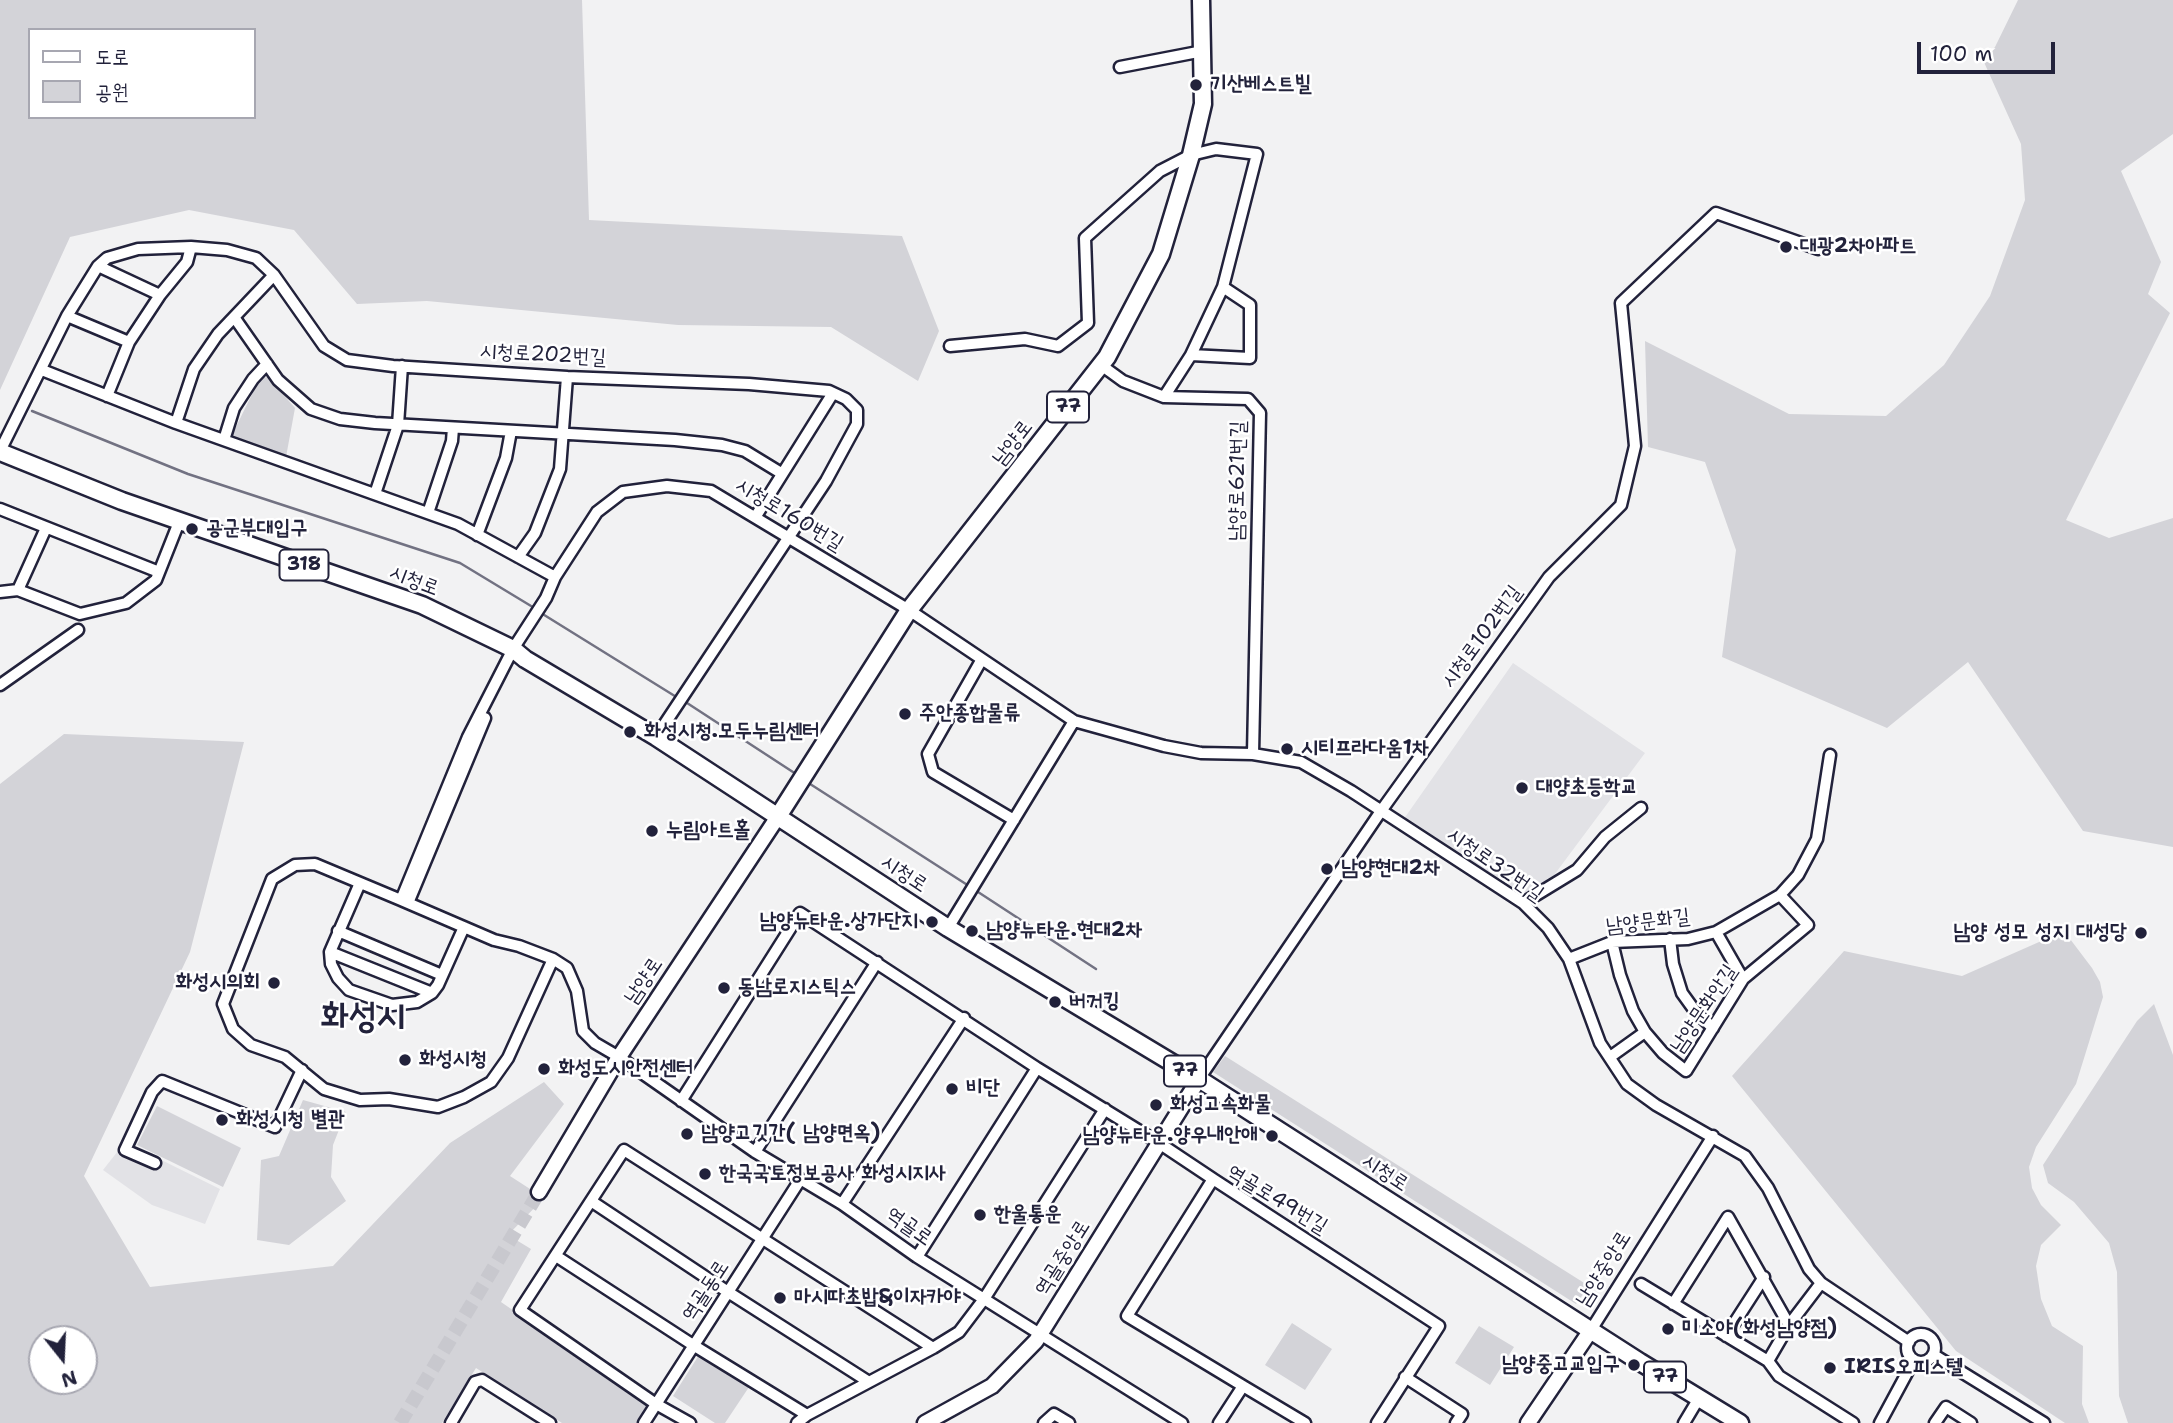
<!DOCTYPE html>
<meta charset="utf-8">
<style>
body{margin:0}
#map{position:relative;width:2173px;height:1423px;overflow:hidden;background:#f2f2f3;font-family:"Shantell Sans","Poor Story",sans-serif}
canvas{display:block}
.legend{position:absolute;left:28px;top:28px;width:228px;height:91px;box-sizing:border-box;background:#fff;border:2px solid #a7a7b1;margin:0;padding:9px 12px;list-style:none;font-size:21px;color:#22223b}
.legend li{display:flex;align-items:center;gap:14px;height:35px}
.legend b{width:35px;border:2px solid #a7a7b1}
.north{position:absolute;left:28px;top:1325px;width:70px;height:70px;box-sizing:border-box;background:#fff;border:2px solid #a7a7b1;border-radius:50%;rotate:162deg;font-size:19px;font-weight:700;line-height:28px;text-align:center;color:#22223b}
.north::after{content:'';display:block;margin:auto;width:24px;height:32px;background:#22223b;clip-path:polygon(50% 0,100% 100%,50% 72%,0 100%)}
.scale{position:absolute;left:1917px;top:42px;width:138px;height:32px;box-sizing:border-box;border:4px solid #22223b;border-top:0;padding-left:9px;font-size:21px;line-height:24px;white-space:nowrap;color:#22223b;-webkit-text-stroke:5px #fff;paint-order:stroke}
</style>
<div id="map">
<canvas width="2173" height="1423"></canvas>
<ul class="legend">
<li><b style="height:9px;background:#fff"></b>도로</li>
<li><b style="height:19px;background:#d3d3d8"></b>공원</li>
</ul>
<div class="north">N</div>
<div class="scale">100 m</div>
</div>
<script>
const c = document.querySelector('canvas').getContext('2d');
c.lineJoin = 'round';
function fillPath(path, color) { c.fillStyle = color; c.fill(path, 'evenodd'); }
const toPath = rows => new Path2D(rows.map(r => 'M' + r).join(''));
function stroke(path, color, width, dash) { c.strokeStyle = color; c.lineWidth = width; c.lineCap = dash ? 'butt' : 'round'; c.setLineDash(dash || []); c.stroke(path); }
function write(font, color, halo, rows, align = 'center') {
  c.font = font + ' "Shantell Sans","Poor Story",sans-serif'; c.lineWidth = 5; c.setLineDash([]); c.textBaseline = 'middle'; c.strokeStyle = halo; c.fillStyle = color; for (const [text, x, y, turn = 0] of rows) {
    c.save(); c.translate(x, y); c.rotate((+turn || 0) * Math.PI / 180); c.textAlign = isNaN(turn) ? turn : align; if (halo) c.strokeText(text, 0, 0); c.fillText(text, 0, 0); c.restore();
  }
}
const built = toPath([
 [1513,663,1645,753,1534,902,1401,823],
 [125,1142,220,1189,205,1224,152,1205,103,1170]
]);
const green = toPath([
 [0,0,582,0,589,220,902,236,939,331,918,381,831,327,678,325,427,301,357,304,294,230,189,210,70,237,0,390],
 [30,30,254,30,254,117,30,117],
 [2018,0,2173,0,2173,134,2121,171,2161,262,2148,294,2170,313,2066,520,2109,538,2173,518,2173,847,2083,831,1968,662,1887,728,1722,657,1736,550,1705,462,1648,447,1645,341,1789,414,1886,416,1944,365,1990,296,2025,200,2021,144,1983,60,1995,47],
 [268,377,295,408,286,457,231,437,260,378],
 [64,734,244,742,190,952,84,1176,150,1287,333,1266,450,1143,544,1082,564,1104,510,1176,544,1198,508,1235,531,1249,501,1302,649,1404,638,1423,562,1423,476,1368,442,1423,0,1423,0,784],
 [42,1339,84,1339,84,1381,42,1381],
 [2064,931,2092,968,2100,982,2103,997,2076,1084,2036,1147,2029,1167,2032,1188,2041,1205,2061,1225,2041,1245,2036,1266,2041,1299,2052,1326,2083,1346,2082,1404,2089,1423,2065,1423,1956,1351,1732,1076,1844,951,1962,976],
 [2154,1004,2173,1055,2173,1423,2128,1423,2119,1396,2117,1272,2109,1243,2074,1202,2048,1183,2043,1165,2137,1021],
 [1225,1056,1589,1286,1576,1304,1213,1072],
 [303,1100,346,1112,333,1145,331,1177,346,1201,289,1245,257,1240,261,1160,279,1156],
 [157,1106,241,1148,223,1187,137,1145],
 [1292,1323,1332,1349,1305,1390,1265,1365],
 [1479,1326,1514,1347,1490,1385,1455,1363],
 [699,1355,749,1387,725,1423,715,1423,673,1396]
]);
const stream = toPath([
 [32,411,188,474,460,563,536,609],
 [541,613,678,698],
 [684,701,796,774],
 [807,782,969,886],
 [975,890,1096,969]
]);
const secondaryTunnel = toPath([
 [400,1423,539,1192]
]);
const street = toPath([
 [1120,67,1203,51],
 [98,266,160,295],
 [67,316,129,342],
 [234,317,278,380,311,409,340,419,375,423,675,440,722,445,745,451,781,473],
 [950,346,1025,339,1058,346,1088,323,1085,238,1160,171,1191,155,1216,149,1257,154,1223,287,1250,305,1250,358,1191,355,1164,397,1248,399,1260,413,1253,754],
 [1191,355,1223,287],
 [1101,365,1123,381,1164,397],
 [42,370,176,423,458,524,555,577],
 [107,396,129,342,160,295,187,262,191,247],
 [176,423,194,369,218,334,274,275],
 [224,440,234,408,253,379,267,364],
 [0,451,67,316,98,266,107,258,138,249,191,247,227,250,256,258,274,275,324,346,347,360,393,366,567,377,749,384,829,391,846,399,857,410,857,424,826,481,656,737],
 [375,494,398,425,402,366],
 [0,509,159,572],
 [428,513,452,441,453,428],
 [756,516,833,393],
 [477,535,506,458,511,431],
 [518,557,535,533,560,469,567,377],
 [18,590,46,528],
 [0,592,18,590,80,614,126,603,156,580,179,522],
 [982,659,928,754,933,772,1014,820],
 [0,685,78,630],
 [360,883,330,952,331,964,338,978,349,990,392,1005,417,1002,432,993,438,985,464,927],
 [401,900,494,940,519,946,553,959,567,968,577,991,583,1031,595,1043,619,1057,755,1152,842,1204,917,1257,1182,1423],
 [408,903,485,718],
 [1523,903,1577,870,1605,837,1641,808],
 [948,928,1074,721],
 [338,931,442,975],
 [1716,932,1743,979],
 [1670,939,1673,964,1682,993,1695,1011,1713,1028],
 [1612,942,1620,975,1633,1011,1645,1032,1663,1053,1686,1071,1743,979,1808,925,1780,895],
 [330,952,432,993],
 [553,959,508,1058,491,1082,464,1097,438,1107,389,1099,360,1100,324,1089,285,1057,251,1045,233,1029,223,1004,272,879,295,865,315,864,401,900,468,737,513,649,546,598,555,577,597,512,623,492,667,486,711,491,909,610,1074,721,1164,746,1201,753,1253,754,1301,762,1351,791,1523,903,1548,928,1569,959,1600,1043,1627,1084,1656,1105,1745,1156,1768,1188,1809,1269,1821,1283,1909,1342],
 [1569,959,1612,942,1688,939,1716,932,1780,895,1798,875,1817,839,1830,755],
 [1610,1057,1645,1032],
 [1199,1079,1381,811,1549,577,1621,505,1635,446,1621,303,1716,213,1818,249],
 [681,1101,800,913,1037,1068,1159,1143,1213,1179],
 [755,1152,877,962],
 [155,1163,125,1150,152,1092,162,1081,275,1127,302,1070],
 [591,1201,728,1292,869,1382],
 [842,1204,964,1018],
 [556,1256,693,1345,807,1415],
 [917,1257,1037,1068],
 [1641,1284,1768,1361,1779,1376,1853,1423],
 [1673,1304,1728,1217,1789,1325],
 [1591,1330,1713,1136],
 '1907 1348a14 14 0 1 1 28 0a14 14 0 1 1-28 0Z',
 [1726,1336,1764,1277],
 [1934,1355,2044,1423],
 [1768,1361,1789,1325,1821,1283],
 [1405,1377,1462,1414,1456,1423],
 [1243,1386,1305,1423],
 [451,1423,475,1382,482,1380,550,1423],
 [644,1423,800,1180],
 [690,1423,656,1404,520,1310,624,1150,933,1348],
 [797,1423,807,1415,933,1348,959,1332,984,1299,1105,1109],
 [1044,1423,1054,1414,1069,1423],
 [1219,1423,1243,1386,1127,1316,1213,1179,1439,1326,1377,1423],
 [1684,1423,1699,1398],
 [1880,1423,1914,1360],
 [1935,1423,1946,1407,1971,1423]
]);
const secondary = toPath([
 [539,1192,619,1057,777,818],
 [925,1423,992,1386,1036,1341,1199,1079],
 [1528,1423,1591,1330]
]);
const primary = toPath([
 [0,452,122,501,422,605,513,649,525,659,656,737,948,928,1199,1079,1640,1362,1740,1423],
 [777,818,909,610,1107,357,1161,254,1191,155,1203,104,1201,0]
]);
const markers = [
 [1196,85,7,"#22223b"],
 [1786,247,7,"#22223b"],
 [192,529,7,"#22223b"],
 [905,714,7,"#22223b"],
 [630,732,7,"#22223b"],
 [1287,749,7,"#22223b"],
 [1522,788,7,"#22223b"],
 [652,831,7,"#22223b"],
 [1327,869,7,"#22223b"],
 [932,922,7,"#22223b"],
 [972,931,7,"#22223b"],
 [2141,933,7,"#22223b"],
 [274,983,7,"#22223b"],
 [724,988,7,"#22223b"],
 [1055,1002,7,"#22223b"],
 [405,1060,7,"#22223b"],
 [544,1069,7,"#22223b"],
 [952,1089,7,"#22223b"],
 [1156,1105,7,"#22223b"],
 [222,1120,7,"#22223b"],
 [687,1134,7,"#22223b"],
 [1272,1136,7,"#22223b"],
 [705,1174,7,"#22223b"],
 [980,1215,7,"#22223b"],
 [780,1298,7,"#22223b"],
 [1668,1329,7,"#22223b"],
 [1634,1365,7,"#22223b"],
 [1830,1368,7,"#22223b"]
];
const shields = [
 [1068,407,42],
 [304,565,49],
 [1185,1071,42],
 [1665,1377,42]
];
const shieldNames = [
 ["77",1068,407],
 ["318",304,565],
 ["77",1185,1071],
 ["77",1665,1377]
];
const poiNames = [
 ["기산베스트빌",1210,85],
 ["대광2차아파트",1800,247],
 ["공군부대입구",206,529],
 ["주안종합물류",919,714],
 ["화성시청.모두누림센터",644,732],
 ["시티프라다움1차",1301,749],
 ["대양초등학교",1536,788],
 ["누림아트홀",666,831],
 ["남양현대2차",1341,869],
 ["남양뉴타운.상가단지",918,922,"right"],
 ["남양뉴타운.현대2차",986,931],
 ["남양 성모 성지 대성당",2127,933,"right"],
 ["화성시의회",260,983,"right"],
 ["동남로지스틱스",738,988],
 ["버거킹",1069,1002],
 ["화성시청",419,1060],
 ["화성도시안전센터",558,1069],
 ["비단",966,1089],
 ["화성고속화물",1170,1105],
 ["화성시청 별관",236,1120],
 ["남양고깃간( 남양면옥)",701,1134],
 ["남양뉴타운.양우내안애",1258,1136,"right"],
 ["한국국토정보공사 화성시지사",719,1174],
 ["한울통운",994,1215],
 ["마시따초밥&이자카야",794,1298],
 ["미소야(화성남양점)",1682,1329],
 ["남양중고교입구",1620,1365,"right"],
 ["IRIS오피스텔",1844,1368]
];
const streetNames = [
 ["시청로202번길",543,355,3],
 ["남양로",1013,443,-52],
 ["남양로621번길",1238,481,-89],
 ["시청로160번길",789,515,31],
 ["시청로",414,581,21],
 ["시청로102번길",1482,637,-54],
 ["시청로32번길",1495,865,35],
 ["시청로",904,874,33],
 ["남양문화길",1648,922,-7],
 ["남양로",644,981,-56],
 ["남양문화안길",1704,1009,-56],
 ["시청로",1385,1173,33],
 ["역골로49번길",1277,1200,31],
 ["역골로",909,1227,35],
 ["역골중앙로",1063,1258,-58],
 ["남양중앙로",1604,1269,-58],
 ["역골동로",706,1291,-57]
];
const townNames = [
 ["화성시",363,1018]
];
fillPath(built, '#e2e2e6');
fillPath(green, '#d3d3d8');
stroke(stream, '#727282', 2.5);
stroke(secondaryTunnel, '#c8c8ce', 14, [14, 7]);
stroke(street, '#22223b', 15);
stroke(secondary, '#22223b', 19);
stroke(primary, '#22223b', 21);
stroke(street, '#fff', 10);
stroke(secondary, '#fff', 14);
stroke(primary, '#fff', 16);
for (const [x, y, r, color] of markers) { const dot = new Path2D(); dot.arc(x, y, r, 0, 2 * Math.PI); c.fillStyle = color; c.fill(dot); stroke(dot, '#fff', 2.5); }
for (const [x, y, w] of shields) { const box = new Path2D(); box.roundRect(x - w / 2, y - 15.5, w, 31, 5); c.fillStyle = '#fff'; c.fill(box); stroke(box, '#22223b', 2); }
write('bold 19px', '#22223b', null, shieldNames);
write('bold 21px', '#22223b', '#fff', poiNames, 'left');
write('21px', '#22223b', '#fff', streetNames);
write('bold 35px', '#22223b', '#fff', townNames);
</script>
